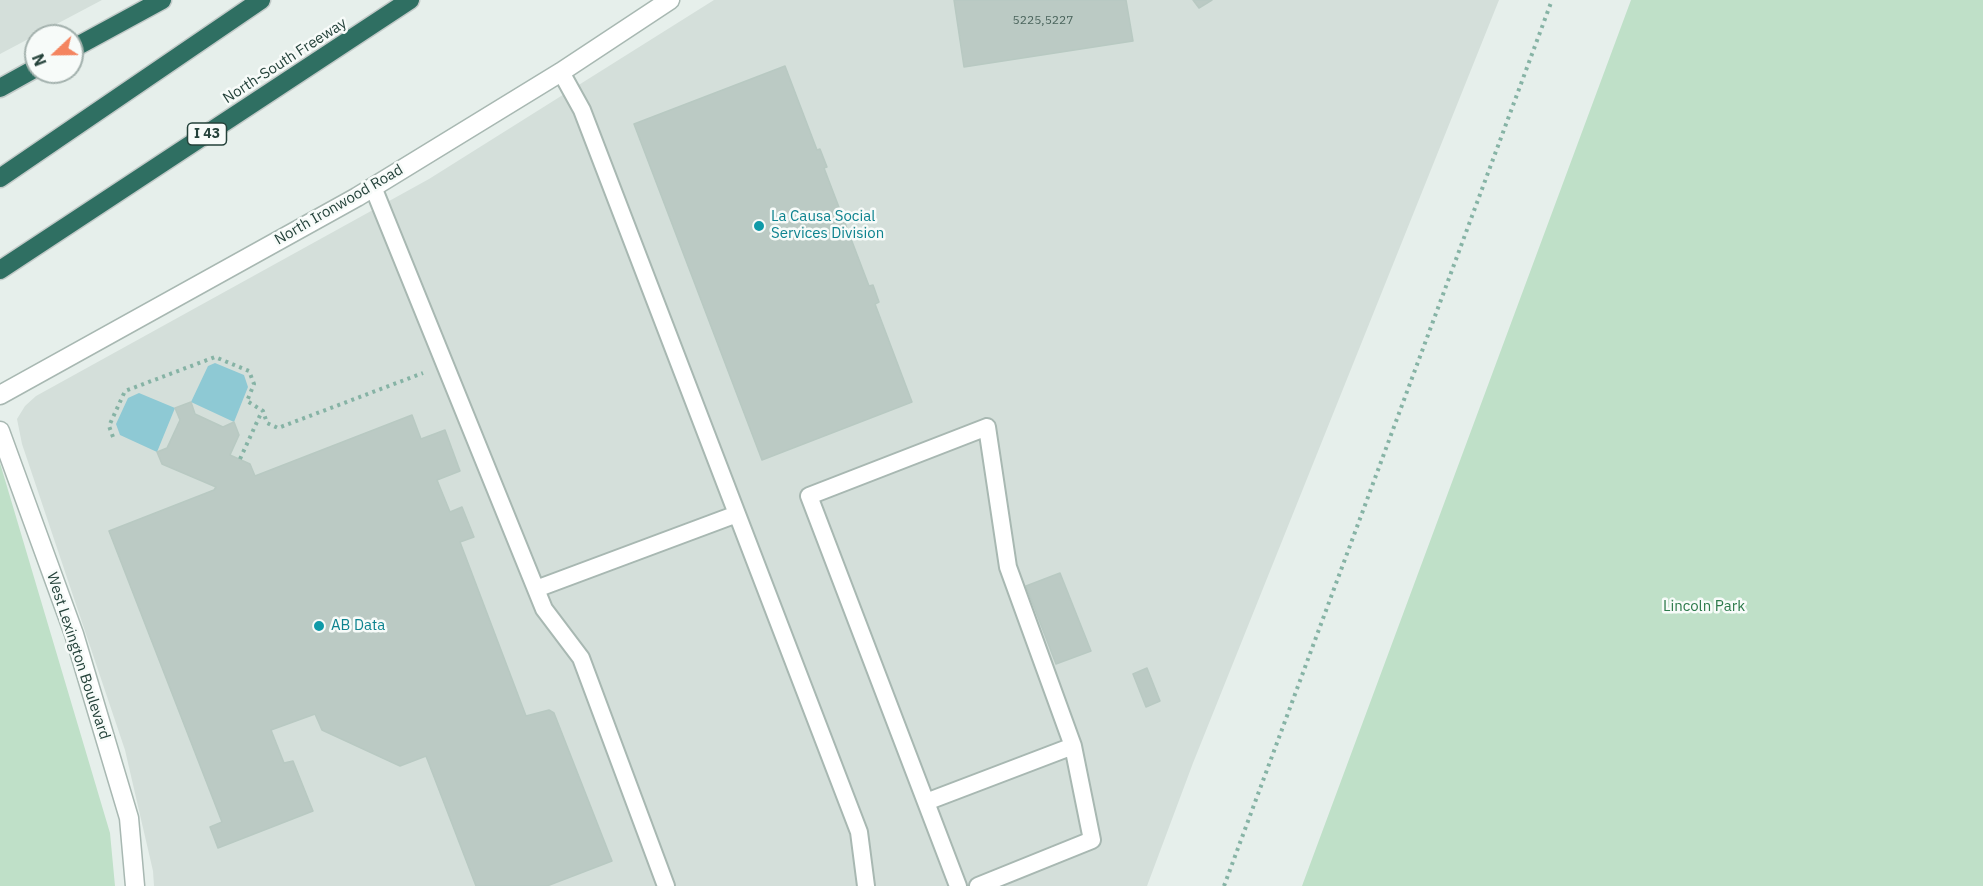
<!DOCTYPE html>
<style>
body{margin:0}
#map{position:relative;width:1983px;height:886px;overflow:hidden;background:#e6efeb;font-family:"IBM Plex Sans",sans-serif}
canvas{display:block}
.north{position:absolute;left:24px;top:24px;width:60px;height:60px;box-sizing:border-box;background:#f7fbf9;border:2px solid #a3b1ad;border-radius:50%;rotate:248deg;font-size:16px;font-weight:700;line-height:24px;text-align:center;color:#24423a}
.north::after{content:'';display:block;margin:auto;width:21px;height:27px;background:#f4845f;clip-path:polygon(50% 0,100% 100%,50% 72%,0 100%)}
</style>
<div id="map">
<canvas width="1983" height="886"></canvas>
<div class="north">N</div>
</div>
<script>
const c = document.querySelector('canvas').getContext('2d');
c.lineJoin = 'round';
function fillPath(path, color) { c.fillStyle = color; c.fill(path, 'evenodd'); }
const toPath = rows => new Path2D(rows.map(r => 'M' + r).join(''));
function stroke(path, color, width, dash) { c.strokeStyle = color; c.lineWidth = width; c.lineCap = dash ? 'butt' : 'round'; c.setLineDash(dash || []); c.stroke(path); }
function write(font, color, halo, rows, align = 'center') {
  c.font = font + ' "IBM Plex Sans",sans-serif'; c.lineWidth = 5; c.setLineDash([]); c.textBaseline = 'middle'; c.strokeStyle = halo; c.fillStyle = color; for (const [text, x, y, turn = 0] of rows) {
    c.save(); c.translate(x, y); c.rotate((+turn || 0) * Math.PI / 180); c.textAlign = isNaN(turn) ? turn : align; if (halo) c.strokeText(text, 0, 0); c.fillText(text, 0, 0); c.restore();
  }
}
const built = toPath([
 [0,0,102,0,0,54],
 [714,0,1499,0,1193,763,1147,886,154,886,153,871,125,750,22,444,17,419,25,406,36,396,429,179]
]);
const green = toPath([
 [1631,0,1983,0,1983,886,1302,886],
 [0,463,110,833,115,886,0,886]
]);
const water = toPath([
 [215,363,244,375,248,387,234,422,191,402,208,366],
 [139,393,175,408,157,452,120,435,116,424,128,398]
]);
const building = toPath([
 [954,0,1126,0,1133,41,964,67,954,0],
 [1193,0,1212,0,1199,8,1193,0],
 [785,66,817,150,820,149,827,167,824,168,869,286,873,285,879,302,875,304,912,402,762,460,634,124,785,66],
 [191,402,195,414,223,427,234,422,239,435,230,455,250,464,255,476,412,415,421,439,445,430,460,471,437,480,450,512,462,507,474,537,460,542,526,716,549,710,554,713,612,861,547,886,476,886,426,756,400,766,322,730,315,714,271,730,284,763,293,761,313,811,218,848,210,827,222,822,109,531,214,490,216,487,162,464,157,452,167,448,180,420,175,408,191,402],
 [1060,573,1091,651,1056,664,1026,586,1060,573],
 [1147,668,1160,701,1146,707,1133,674,1147,668]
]);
const path = toPath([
 [113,437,109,426,125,391,215,357,249,371,254,384,247,401,263,411,267,423,278,428,423,373],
 [240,459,262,411],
 [1224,886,1552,0]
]);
const lane = toPath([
 [561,72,582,110,859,832,866,886],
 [373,187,544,609,581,658,666,886],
 [536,589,737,514],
 [926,802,1073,746,1008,567,987,427,809,496,958,886],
 [978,886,1092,840,1073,746]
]);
const street = toPath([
 [0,395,357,197,561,72,670,0],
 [0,431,74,634,129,818,135,886]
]);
const highway = toPath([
 [72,49,162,0],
 [0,88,36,68],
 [0,178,261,0],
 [0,270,410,0]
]);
const markers = [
 [759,226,6,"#0f9aa8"],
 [319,626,6,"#0f9aa8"]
];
const numberNames = [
 ["5225,5227",1043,21]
];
const shields = [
 [207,134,39]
];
const shieldNames = [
 ["I 43",207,134]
];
const streetNames = [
 ["North-South Freeway",285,61,-33],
 ["North Ironwood Road",339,205,-30],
 ["West Lexington Boulevard",78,656,72]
];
const cultureNames = [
 ["La Causa Social",771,217],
 ["Services Division",771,234],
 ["AB Data",331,626]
];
const parkNames = [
 ["Lincoln Park",1704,607]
];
fillPath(built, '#d4dfda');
fillPath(green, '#bfe0c8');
fillPath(water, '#8ec9d4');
fillPath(building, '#bbcac4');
stroke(building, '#b8c9c2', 1.5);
stroke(lane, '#a8b8b2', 20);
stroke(street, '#a8b8b2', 21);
stroke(highway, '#c2cac8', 21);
stroke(path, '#86b3a5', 4, [3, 4.5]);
stroke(lane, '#fff', 16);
stroke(street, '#fff', 18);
stroke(highway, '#2f6f62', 18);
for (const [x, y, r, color] of markers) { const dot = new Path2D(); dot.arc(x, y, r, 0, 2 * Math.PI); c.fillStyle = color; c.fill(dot); stroke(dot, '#f7fbf9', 2); }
write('12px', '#4a645c', null, numberNames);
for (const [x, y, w] of shields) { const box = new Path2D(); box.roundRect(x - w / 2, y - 11, w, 22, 4.5); c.fillStyle = '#f7fbf9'; c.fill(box); stroke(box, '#24423a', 1.5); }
write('bold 14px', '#24423a', null, shieldNames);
write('15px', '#24423a', '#f7fbf9', streetNames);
write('15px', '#0d838f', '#f7fbf9', cultureNames, 'left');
write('15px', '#2d7a4b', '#f7fbf9', parkNames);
</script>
